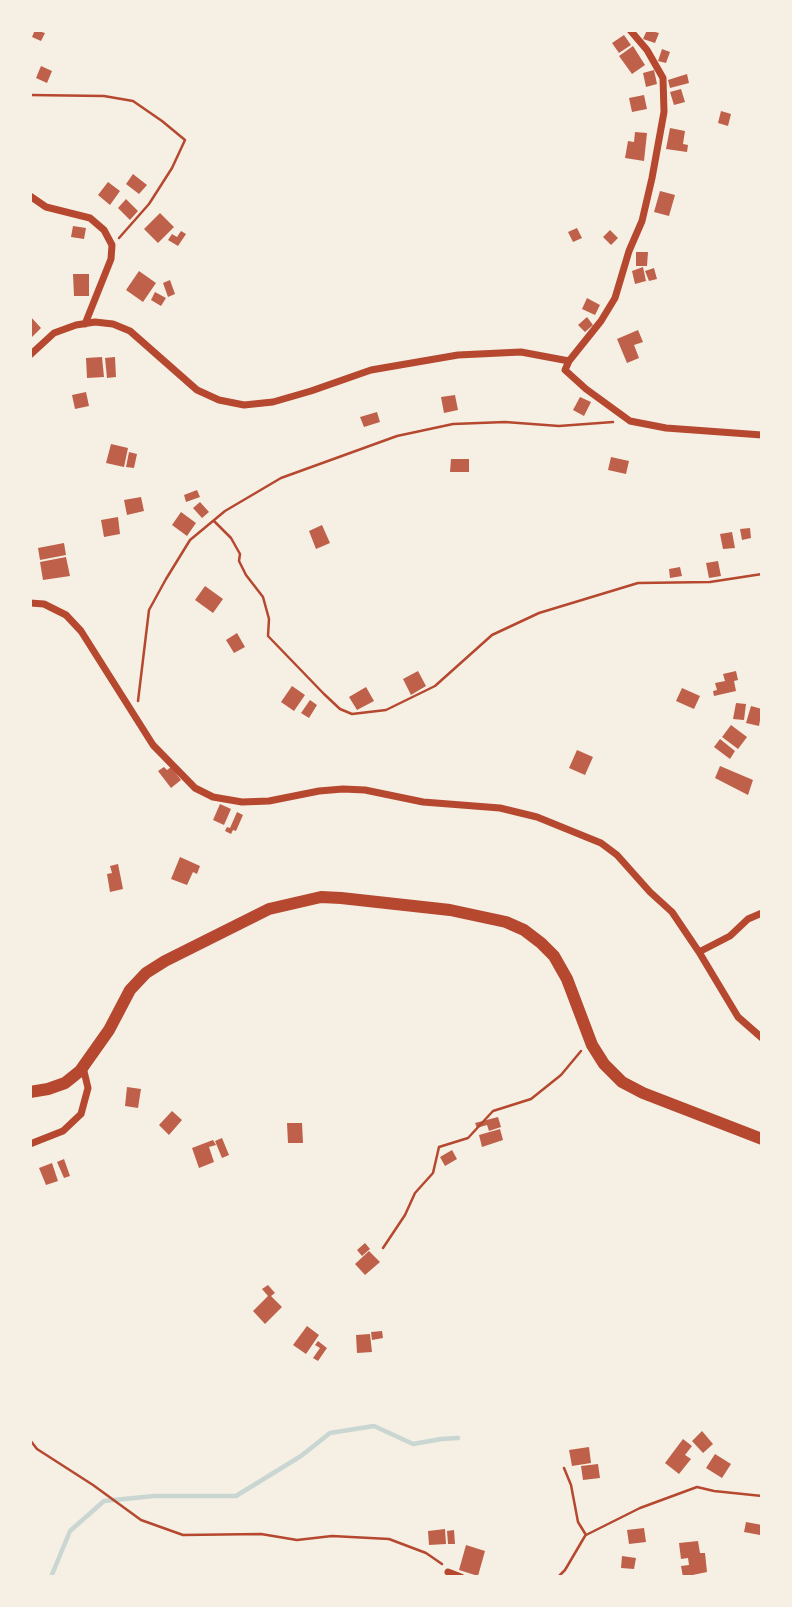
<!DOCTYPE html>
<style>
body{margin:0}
#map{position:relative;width:792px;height:1607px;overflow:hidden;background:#f6efe4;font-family:"Roboto Condensed",sans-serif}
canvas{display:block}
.frame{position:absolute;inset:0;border:32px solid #f6efe4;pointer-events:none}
</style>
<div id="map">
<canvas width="792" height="1607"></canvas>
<div class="frame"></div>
</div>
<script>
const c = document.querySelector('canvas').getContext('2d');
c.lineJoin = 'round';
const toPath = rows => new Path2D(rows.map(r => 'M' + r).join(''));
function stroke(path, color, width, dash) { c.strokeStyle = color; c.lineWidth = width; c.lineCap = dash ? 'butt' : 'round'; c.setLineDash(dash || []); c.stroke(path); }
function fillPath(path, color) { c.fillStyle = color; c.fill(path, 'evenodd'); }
const stream = toPath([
 [51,1577,70,1531,104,1501,154,1496,236,1496,301,1456,330,1433,374,1426,413,1444,441,1439,458,1438]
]);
const building = toPath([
 [35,30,45,33,41,41,32,37],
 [647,30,659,33,655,43,643,39],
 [624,35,631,45,619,53,612,43],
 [633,46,645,65,632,74,619,56],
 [662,49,670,52,666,63,658,61],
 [41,66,52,71,47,83,36,78],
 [654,70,657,84,646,87,643,73],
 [687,74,689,83,670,88,668,80],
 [681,89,685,102,674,105,670,92],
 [644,95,647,109,632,112,629,98],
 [721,111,731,114,728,126,718,123],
 [670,128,685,131,683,144,688,145,687,152,666,149],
 [635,132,647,133,644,161,625,158,628,141,634,142],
 [133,174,147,185,139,194,126,184],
 [108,182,120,191,110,205,98,195],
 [660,191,675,195,669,216,654,212],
 [126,199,138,211,130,220,118,208],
 [160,213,174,227,158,243,144,229],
 [73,226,86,228,84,239,71,237],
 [577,228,582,238,573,242,568,232],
 [610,230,618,238,611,245,603,237],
 [181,231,186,234,178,246,168,240,172,234,177,237],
 [636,252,648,252,647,266,636,266],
 [643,267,646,281,635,284,632,271],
 [654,268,657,279,649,281,645,271],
 [139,271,156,283,143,302,126,290],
 [73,274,89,274,89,296,74,296],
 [170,280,175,294,168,297,163,283],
 [155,292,166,298,161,306,151,300],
 [587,298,600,305,595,315,582,309],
 [30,316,41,328,30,339],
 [587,317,593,325,585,332,578,325],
 [638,330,643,342,634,345,639,358,627,363,617,339],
 [102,357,104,377,87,378,86,358],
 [115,357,116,377,107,378,105,358],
 [86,392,89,406,75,409,72,395],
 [455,395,458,410,444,413,441,397],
 [580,397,591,402,584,416,573,410],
 [377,412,380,422,364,427,360,417],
 [111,444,128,448,124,467,106,463],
 [129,452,137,454,134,468,126,467],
 [611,457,629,461,626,474,608,470],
 [451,459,469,459,469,472,450,472],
 [197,490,200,497,186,502,184,495],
 [141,497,144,511,127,515,124,500],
 [200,502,209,512,202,518,193,508],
 [181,512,196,523,187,536,172,525],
 [118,517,120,534,104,537,101,520],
 [322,525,330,543,316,549,309,531],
 [750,528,751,538,742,540,740,529],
 [732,532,735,548,723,549,720,534],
 [64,543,66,555,40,560,38,548],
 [66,557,70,576,43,580,40,562],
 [718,561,721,576,709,578,706,563],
 [680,567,682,576,670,578,669,569],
 [205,586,223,599,213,613,195,600],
 [237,633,245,647,234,653,226,640],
 [418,671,426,686,411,695,403,679],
 [736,671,738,680,734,681,736,691,714,696,713,691,717,690,715,683,725,681,723,674],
 [292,686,305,695,294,711,281,702],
 [366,687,374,701,357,710,349,697],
 [682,688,700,696,694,709,676,701],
 [310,700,317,705,309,718,301,713],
 [736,703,746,704,744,720,733,719],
 [751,706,762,709,759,726,746,723],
 [731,725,747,737,738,749,722,737],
 [720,739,735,751,730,759,714,747],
 [577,750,593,757,585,775,569,768],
 [720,766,753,780,748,795,715,778],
 [164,767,167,770,171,767,181,780,171,788,158,771],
 [220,804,231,809,224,825,213,820],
 [237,812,243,815,236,831,233,830,231,834,225,831,227,827,230,828],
 [180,857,200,866,197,874,193,872,187,885,171,879],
 [118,864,123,889,110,892,107,874,112,873,110,866],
 [127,1087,141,1089,138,1108,125,1106],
 [172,1111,182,1120,169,1135,159,1125],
 [498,1117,501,1127,489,1131,487,1125,477,1128,475,1123],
 [287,1123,302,1123,303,1143,288,1143],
 [500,1129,503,1140,482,1147,479,1135],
 [222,1138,229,1155,222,1158,215,1141],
 [213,1140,216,1145,209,1147,214,1162,199,1168,192,1148],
 [452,1150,457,1159,445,1166,440,1157],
 [64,1159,70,1176,64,1178,57,1162],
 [52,1163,58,1181,46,1185,39,1168],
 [365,1243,370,1249,362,1256,357,1250],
 [369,1251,380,1262,365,1275,355,1264],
 [268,1285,275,1293,271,1296,282,1307,265,1324,253,1311,268,1296,262,1289],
 [307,1326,319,1335,306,1354,293,1345],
 [382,1331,383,1338,372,1340,371,1332],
 [370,1334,372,1352,357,1353,356,1335],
 [318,1341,327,1348,318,1361,313,1358,320,1348,315,1345],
 [702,1431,713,1444,703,1453,692,1441],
 [683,1439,692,1446,685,1455,691,1459,679,1474,665,1463],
 [589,1447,591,1463,572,1466,569,1450],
 [715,1454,731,1464,722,1478,706,1468],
 [598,1464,600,1478,583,1480,581,1466],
 [746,1522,762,1525,760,1535,744,1532],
 [644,1528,646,1542,629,1544,627,1530],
 [445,1529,446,1544,429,1545,428,1531],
 [454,1530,455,1544,448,1544,447,1531],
 [698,1541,700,1553,705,1553,707,1572,683,1577,681,1566,689,1565,688,1558,681,1559,679,1543],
 [466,1545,485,1551,478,1576,459,1570],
 [622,1556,636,1558,634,1569,621,1568]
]);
const path = toPath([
 [30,95,104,96,133,101,162,121,185,140,172,168,149,204,119,238],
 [214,521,231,538,240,554,239,561,246,575,263,597,269,619,268,636,324,694,340,709,352,714,386,710,435,686,492,635,539,613,638,583,710,582,762,574],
 [138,701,149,610,166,579,190,540,225,511,281,478,397,436,453,424,505,422,559,426,613,422],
 [383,1248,405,1215,415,1193,433,1173,439,1147,468,1138,493,1111,531,1099,561,1075,581,1051],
 [30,1440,37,1449,93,1485,141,1520,183,1535,261,1534,297,1540,332,1536,389,1539,426,1553,442,1564],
 [564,1468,571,1485,578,1522,586,1535,640,1508,697,1487,714,1491,762,1496],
 [558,1577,565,1570,585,1536]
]);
const minor = toPath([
 [630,30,647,50,663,78,664,112,652,178,642,221,629,251,615,298,601,321,569,361,565,370,586,389,630,421,666,428,762,435],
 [30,196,46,207,90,218,104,230,112,245,111,259,85,324],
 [30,355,54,333,76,325,95,322,113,324,130,331,197,390,219,400,244,405,273,402,311,391,371,370,458,355,521,352,569,361],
 [30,603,44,604,66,615,81,631,153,745,195,788,213,797,242,802,269,801,319,791,343,789,365,790,423,802,500,808,537,817,601,843,617,855,650,892,672,912,699,952,738,1017,762,1038],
 [699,952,730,936,748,919,762,913],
 [30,1144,63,1131,81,1114,88,1088,83,1067],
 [448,1572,461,1577]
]);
const trunk = toPath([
 [30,1092,48,1089,65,1083,80,1071,109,1030,130,990,146,973,165,961,269,909,321,897,341,898,450,910,506,922,524,930,541,943,554,956,567,979,592,1045,604,1064,622,1082,643,1093,762,1139]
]);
stroke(stream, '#c9d6d2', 4.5);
fillPath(building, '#bf614a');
stroke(path, '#b5482f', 2.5);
stroke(minor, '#b5482f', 7);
stroke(trunk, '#b5482f', 12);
</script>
